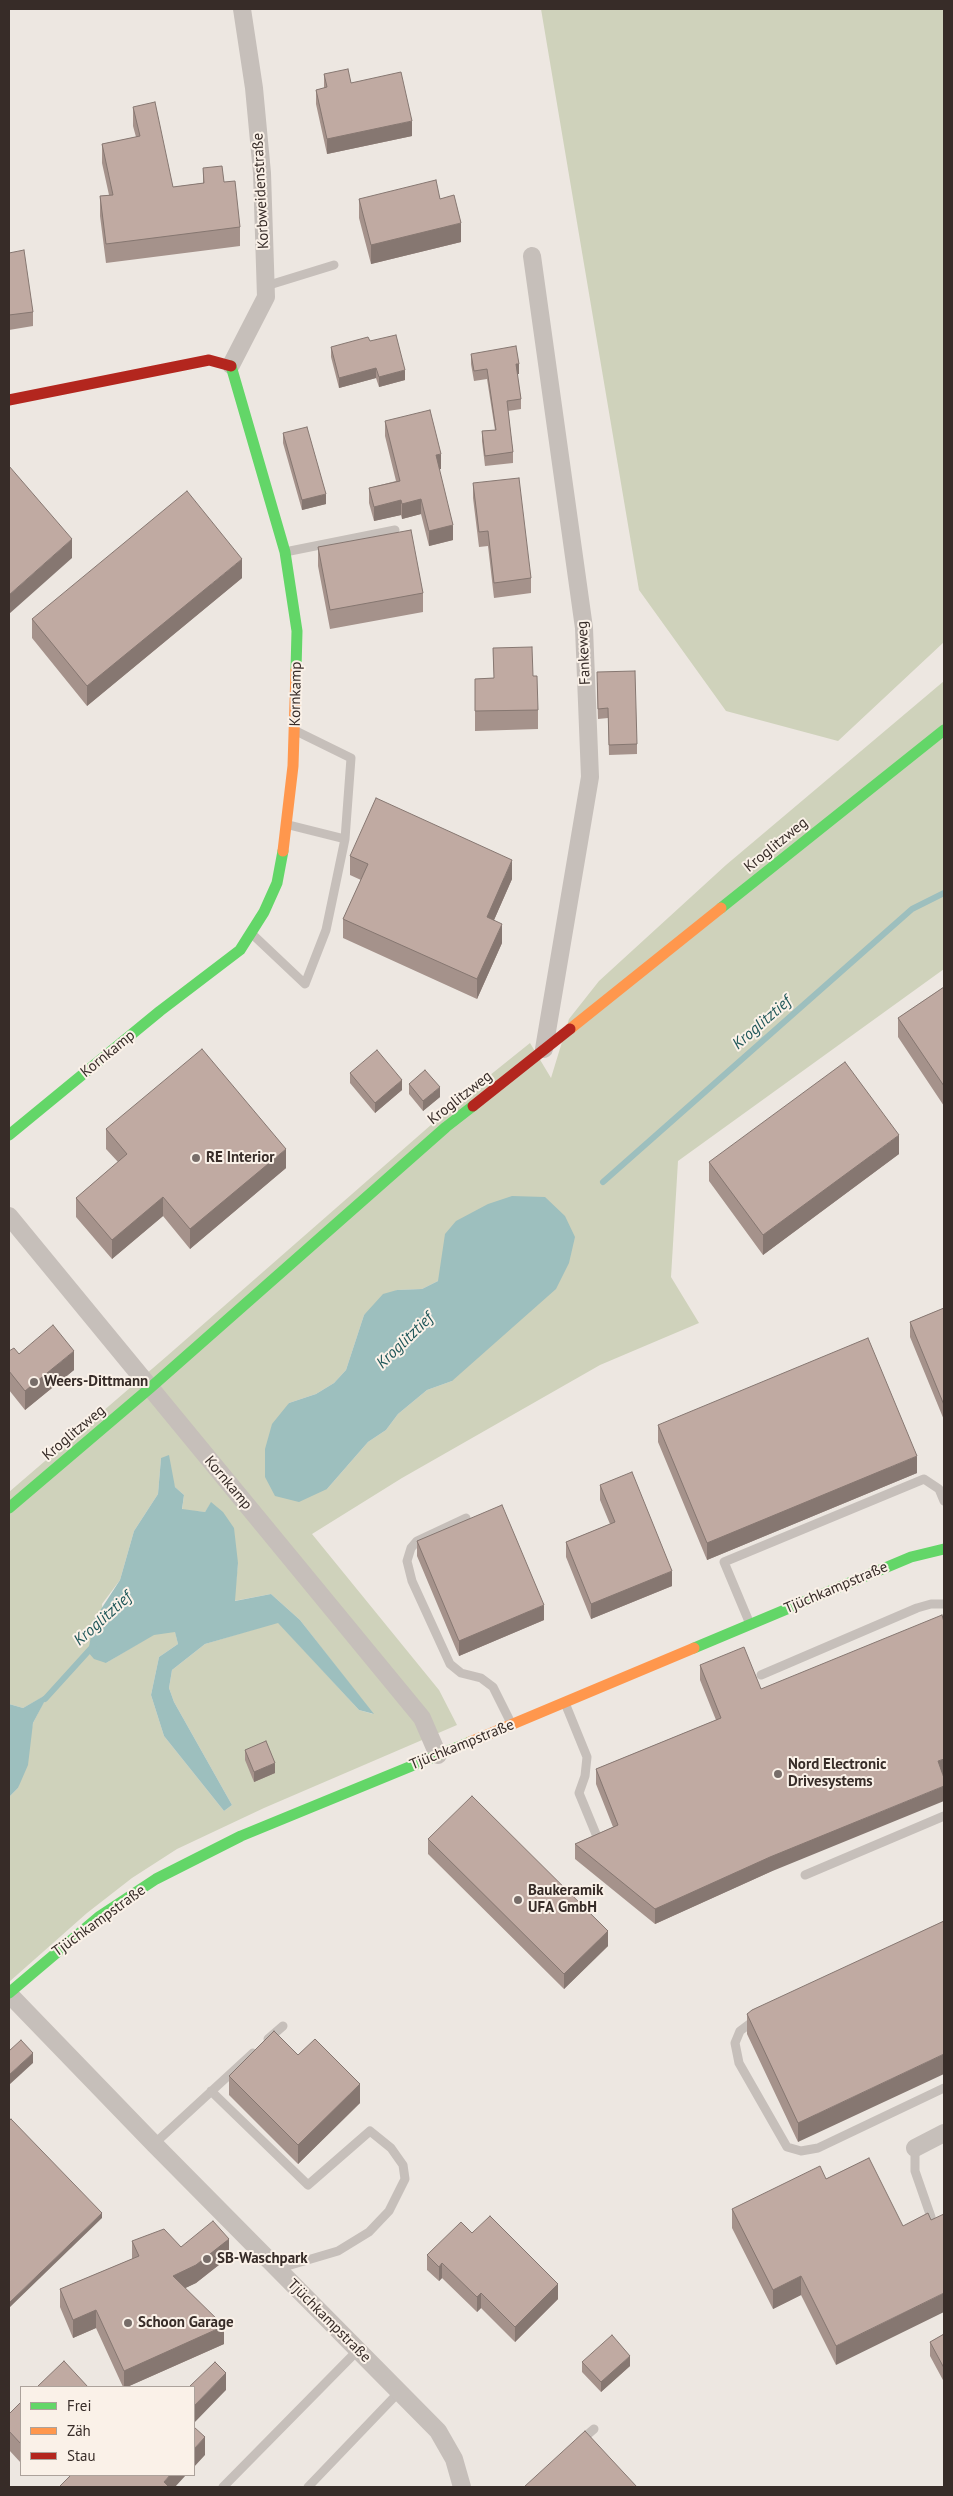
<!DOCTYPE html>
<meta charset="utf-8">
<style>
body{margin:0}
#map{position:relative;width:953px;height:2496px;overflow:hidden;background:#ede7e1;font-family:"PT Sans",sans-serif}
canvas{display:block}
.frame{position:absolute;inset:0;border:10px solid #372c28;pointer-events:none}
.legend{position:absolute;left:20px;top:2386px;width:175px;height:90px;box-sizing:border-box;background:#faf1e8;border:1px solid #aca29b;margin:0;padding:6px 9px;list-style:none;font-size:15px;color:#372c28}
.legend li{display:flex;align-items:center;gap:10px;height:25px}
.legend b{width:25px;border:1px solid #aca29b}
</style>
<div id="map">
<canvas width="953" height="2496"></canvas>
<div class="frame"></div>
<ul class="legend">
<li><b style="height:6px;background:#63d668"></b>Frei</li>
<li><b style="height:6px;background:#ff974d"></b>Zäh</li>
<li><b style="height:6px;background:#b3261e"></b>Stau</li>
</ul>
</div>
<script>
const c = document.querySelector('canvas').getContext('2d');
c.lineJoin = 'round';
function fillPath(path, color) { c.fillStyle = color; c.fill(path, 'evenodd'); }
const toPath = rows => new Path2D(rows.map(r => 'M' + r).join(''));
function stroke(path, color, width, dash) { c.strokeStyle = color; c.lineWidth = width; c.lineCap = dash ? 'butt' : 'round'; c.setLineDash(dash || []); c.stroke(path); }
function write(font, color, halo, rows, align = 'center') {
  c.font = font + ' "PT Sans",sans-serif'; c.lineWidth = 4; c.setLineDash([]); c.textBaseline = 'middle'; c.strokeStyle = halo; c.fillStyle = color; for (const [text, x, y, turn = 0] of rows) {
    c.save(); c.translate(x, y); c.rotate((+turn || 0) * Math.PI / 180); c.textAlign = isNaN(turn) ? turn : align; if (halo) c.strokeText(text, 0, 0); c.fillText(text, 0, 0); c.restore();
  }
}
const green = toPath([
 [541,9,944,9,944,642,838,741,726,711,639,590],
 [944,681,944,969,678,1161,671,1277,699,1323,600,1365,402,1478,312,1534,439,1690,457,1725,264,1808,177,1849,132,1878,87,1913,9,1982,9,1797,18,1788,33,1723,48,1694,23,1708,9,1704,9,1492,167,1356,464,1096,530,1043,551,1078,569,1019,599,981,726,865],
 [438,1281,452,1381,427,1390,398,1414,386,1430,368,1442,327,1489,265,1477,289,1403,316,1394,334,1383,346,1370,364,1315,397,1290,422,1289],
 [161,1458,175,1487,184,1495,182,1510,205,1512,211,1503,238,1563,234,1601,271,1594,300,1620,373,1714,359,1710,278,1622,205,1644,172,1670,169,1688,174,1702,232,1805,224,1811,164,1736,151,1695,159,1657,178,1644,175,1631,154,1634,106,1663,102,1604,120,1580,134,1531,158,1494]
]);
const water = toPath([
 [512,1196,545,1197,565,1216,575,1237,569,1263,556,1289,452,1381,427,1390,398,1414,386,1430,368,1442,327,1489,299,1502,275,1496,265,1477,265,1449,272,1424,289,1403,316,1394,334,1383,346,1370,364,1315,383,1294,397,1290,422,1289,438,1281,445,1234,456,1221,488,1204],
 [169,1455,175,1487,184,1495,182,1509,205,1512,211,1502,223,1512,234,1528,238,1563,235,1601,271,1594,300,1620,374,1714,359,1710,278,1623,205,1644,172,1670,169,1688,174,1702,232,1805,224,1811,164,1736,151,1695,159,1657,178,1644,175,1632,154,1635,106,1663,94,1659,88,1652,94,1620,120,1580,134,1531,158,1494,161,1458],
 [49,1693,33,1723,28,1765,18,1788,9,1797,9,1704,23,1708]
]);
const stream = toPath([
 [603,1182,912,909,944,893],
 [45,1699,94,1645]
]);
const lane = toPath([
 [266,286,334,265],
 [285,552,395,530],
 [296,731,351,758,345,839],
 [251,933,305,984,326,930,345,839,289,825],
 [466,1518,417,1541,411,1548,407,1561,412,1581,450,1664,461,1673,481,1678,493,1687,511,1723],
 [750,1624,724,1562,924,1479,939,1489,944,1501],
 [761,1675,917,1608,931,1604,944,1604],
 [565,1703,587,1757,585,1776,579,1793,598,1839],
 [805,1875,944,1816],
 [756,2019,740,2031,735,2043,739,2063,787,2147,801,2151,818,2148,944,2088],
 [268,2039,283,2026],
 [211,2091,308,2185,370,2131,391,2148,403,2165,405,2179,389,2211,369,2232,338,2251,277,2269],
 [154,2144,253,2053],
 [915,2148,915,2171,931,2217],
 [580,2441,594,2429],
 [223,2487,358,2350],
 [308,2487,399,2392]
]);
const street = toPath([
 [532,256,584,628,590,777,544,1049],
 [231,365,266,297,262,173,254,88,242,9],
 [9,1216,422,1718,438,1755],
 [9,1994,154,2144,438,2431,454,2459,462,2487],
 [915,2148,944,2133]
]);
const fast = toPath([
 [231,366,285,552,297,631,296,670],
 [721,908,944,730],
 [9,1135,160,1011,240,950,264,912,277,883,283,851],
 [9,1508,150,1388,446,1127,473,1106],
 [694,1648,911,1557,944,1549],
 [9,1993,100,1916,156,1879,241,1836,470,1742]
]);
const slow = toPath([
 [283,851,293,766,296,670],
 [570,1029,721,908],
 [470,1742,694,1648]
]);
const jam = toPath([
 [9,400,209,360,231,366],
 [473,1106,570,1029]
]);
const wall = toPath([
 [324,74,351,83,412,136,327,154,316,104,316,90,324,88],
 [133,107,173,187,203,183,203,168,224,182,240,227,240,246,106,263,100,216,100,196,109,195,102,163,102,144,136,137,133,126],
 [359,199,440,199,461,242,371,264,359,218],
 [9,253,33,312,33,326,9,330],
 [370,341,405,380,379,387,376,378,339,388,331,357,331,347],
 [471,354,519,374,517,374,521,399,521,409,508,411,513,452,513,463,485,466,482,441,482,431,495,430,487,379,474,381,471,364],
 [385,421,441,469,439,469,453,540,429,546,421,514,402,519,401,515,374,521,369,503,369,488,396,481,385,436],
 [283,433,326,504,302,510,283,443],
 [473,483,531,578,531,593,494,598,488,546,479,547,473,498],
 [318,547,423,593,423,612,330,629,318,566],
 [242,578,87,706,32,638,32,619],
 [493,648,533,676,538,710,538,729,475,731,475,679,494,678],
 [597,682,637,744,637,754,609,755,608,718,598,719],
 [350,856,512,879,494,920,502,943,477,999,343,938,343,919,361,880,350,875],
 [944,987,944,1106,898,1037,898,1018],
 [350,1073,402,1090,375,1113,350,1083],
 [409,1084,440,1097,423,1111,409,1094],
 [106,1129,286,1168,190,1249,163,1216,112,1259,76,1217,76,1198,118,1162,106,1149],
 [899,1154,763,1255,709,1181,709,1162],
 [944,1308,944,1420,910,1337,910,1322],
 [9,1351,19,1354,74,1370,25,1410,9,1390],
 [658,1425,917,1473,707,1560,658,1442],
 [600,1485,672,1586,591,1619,566,1557,566,1542,610,1524,600,1500],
 [417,1541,544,1620,459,1656,417,1556],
 [700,1665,761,1689,944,1773,770,1872,655,1924,575,1859,575,1844,613,1827,596,1784,596,1769,716,1720,700,1680],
 [245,1750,275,1773,254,1782,245,1760],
 [428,1839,608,1946,564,1989,428,1854],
 [944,1921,798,2142,747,2034,747,2014],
 [298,2055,360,2103,298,2164,229,2095,229,2076],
 [869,2158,836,2365,801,2295,773,2309,732,2228,732,2209,826,2179],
 [472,2233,558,2299,515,2342,481,2308,477,2312,442,2278,439,2281,427,2270,427,2255],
 [132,2241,181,2247,229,2257,196,2283,185,2288,224,2344,127,2387,123,2387,96,2328,73,2338,60,2307,60,2289,132,2259],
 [944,2334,944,2382,930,2356,930,2342],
 [582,2362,630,2366,601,2392,582,2372],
 [21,2402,21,2463,9,2450,9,2414]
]);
const shadedWall = toPath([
 [412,121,412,136,327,154,327,139],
 [461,223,461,242,371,264,371,245],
 [516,364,519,364,519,374,516,374],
 [376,368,376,378,339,388,339,378],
 [405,370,405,380,379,387,379,377],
 [441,454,441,469,436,470,436,455],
 [326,494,326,504,302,510,302,500],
 [421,499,421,514,402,519,402,504],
 [401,500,401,515,374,521,374,507],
 [453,525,453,540,429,546,429,531],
 [72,539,72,558,9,614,9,595],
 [242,559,242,578,87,706,87,686],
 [512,860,512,879,487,936,487,917],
 [502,924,502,943,477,999,477,979],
 [402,1080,402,1090,375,1113,375,1103],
 [440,1087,440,1097,423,1111,423,1101],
 [899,1135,899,1154,763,1255,763,1235],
 [286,1149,286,1168,190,1249,190,1229],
 [163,1197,163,1216,112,1259,112,1240],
 [74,1351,74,1370,25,1410,25,1391],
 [917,1456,917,1473,707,1560,707,1543],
 [672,1571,672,1586,591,1619,591,1604],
 [544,1605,544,1620,459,1656,459,1641],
 [944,1759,944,1773,938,1776,938,1761],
 [275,1763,275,1773,254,1782,254,1772],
 [944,1786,944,1801,770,1872,655,1924,655,1909,770,1857],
 [608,1931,608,1946,564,1989,564,1974],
 [33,2053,33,2063,9,2085,9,2075],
 [944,2054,944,2074,798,2142,798,2123],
 [360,2084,360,2103,298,2164,298,2145],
 [102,2213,102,2218,9,2308,9,2303],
 [229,2239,229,2257,196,2283,173,2294,173,2276],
 [442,2263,442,2278,439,2281,439,2267],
 [801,2276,801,2295,773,2309,773,2290],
 [558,2284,558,2299,515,2342,515,2327],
 [481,2293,481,2308,477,2312,477,2297],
 [944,2293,944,2312,836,2365,836,2346],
 [96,2310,96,2328,73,2338,73,2320],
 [224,2326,224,2344,127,2387,124,2387,124,2371],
 [630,2356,630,2366,601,2392,601,2382],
 [226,2373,226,2390,194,2423,194,2406],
 [205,2437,205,2455,194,2467,194,2449],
 [170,2475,186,2475,175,2487,164,2487,164,2482]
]);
const building = toPath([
 [348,69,351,83,401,72,412,121,327,139,316,90,327,87,324,74,348,69],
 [155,102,173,187,204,183,203,168,222,166,224,182,235,181,240,227,106,244,100,196,113,195,102,144,140,136,133,107,155,102],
 [436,180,440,199,454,195,461,223,371,245,359,199,436,180],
 [24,250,33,312,9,315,9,253,24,250],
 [396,335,405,370,379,377,376,368,339,378,331,347,368,337,370,341,396,335],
 [516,346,519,364,516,364,521,399,507,401,513,452,485,456,482,431,496,430,487,369,474,371,471,354,516,346],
 [430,410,441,454,436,455,453,525,429,531,421,499,402,504,401,500,374,507,369,488,400,481,385,421,430,410],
 [307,427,326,494,302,500,283,433,307,427],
 [9,466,72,539,9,595,9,466],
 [519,478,531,578,494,583,488,531,479,532,473,483,519,478],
 [187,491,242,559,87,686,32,619,187,491],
 [411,530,423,593,330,610,318,547,411,530],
 [532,647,533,676,537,676,538,710,475,711,475,679,494,678,493,648,532,647],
 [635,671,637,744,609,745,608,708,598,709,597,672,635,671],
 [376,798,512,860,487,917,502,924,477,979,343,919,368,864,350,856,376,798],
 [944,987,944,1086,898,1018,944,987],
 [202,1049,286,1149,190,1229,163,1197,112,1240,76,1198,127,1154,106,1129,202,1049],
 [377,1050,402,1080,375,1103,350,1073,377,1050],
 [845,1062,899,1135,763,1235,709,1162,845,1062],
 [425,1070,440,1087,423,1101,409,1084,425,1070],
 [944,1308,944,1405,910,1322,944,1308],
 [53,1325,74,1351,25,1391,9,1371,9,1351,14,1348,19,1354,53,1325],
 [868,1338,917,1456,707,1543,658,1425,868,1338],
 [632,1472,672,1571,591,1604,566,1542,615,1522,600,1485,632,1472],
 [502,1505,544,1605,459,1641,417,1541,502,1505],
 [942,1615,944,1622,944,1759,938,1761,944,1778,944,1786,770,1857,655,1909,575,1844,618,1825,596,1769,721,1718,700,1665,744,1647,761,1689,942,1615],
 [266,1741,275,1763,254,1772,245,1750,266,1741],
 [472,1796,608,1931,564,1974,428,1839,472,1796],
 [944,1921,944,2054,798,2123,747,2014,752,2010,944,1921],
 [274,2031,298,2055,315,2039,360,2084,298,2145,229,2076,274,2031],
 [21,2040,33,2053,9,2075,9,2051,21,2040],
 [11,2119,102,2213,9,2303,9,2121,11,2119],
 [869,2158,903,2226,928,2213,931,2220,944,2214,944,2293,836,2346,801,2276,773,2290,732,2209,820,2166,826,2179,869,2158],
 [490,2216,558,2284,515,2327,481,2293,477,2297,442,2263,439,2267,427,2255,461,2222,472,2233,490,2216],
 [213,2221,229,2239,196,2265,173,2276,224,2326,124,2371,96,2310,73,2320,60,2289,139,2256,132,2241,164,2229,181,2247,213,2221],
 [944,2334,944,2368,930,2342,944,2334],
 [612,2335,630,2356,601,2382,582,2362,612,2335],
 [64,2361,88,2387,37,2387,64,2361],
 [215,2362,226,2373,194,2406,194,2387,189,2387,215,2362],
 [21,2402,21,2444,9,2431,9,2414,21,2402],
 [194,2427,205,2437,194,2449,194,2427],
 [585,2431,637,2487,524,2487,585,2431],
 [71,2475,170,2475,164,2482,169,2487,59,2487,71,2475]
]);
const markers = [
 [196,1158,5,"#776d69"],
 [34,1382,5,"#776d69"],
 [778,1774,5,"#776d69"],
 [518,1900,5,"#776d69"],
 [207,2259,5,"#776d69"],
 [128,2323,5,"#776d69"]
];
const streetNames = [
 ["Korbweidenstraße",261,191,-93],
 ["Fankeweg",584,653,-93],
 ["Kornkamp",296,694,-89],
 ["Kroglitzweg",776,845,-39],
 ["Kornkamp",108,1054,-39],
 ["Kroglitzweg",460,1098,-38],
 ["Kroglitzweg",74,1433,-40],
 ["Kornkamp",228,1483,50],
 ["Tjüchkampstraße",836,1588,-23],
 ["Tjüchkampstraße",462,1745,-22],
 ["Tjüchkampstraße",99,1921,-36],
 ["Tjüchkampstraße",329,2321,45]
];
const poiNames = [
 ["RE Interior",206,1158],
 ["Weers-Dittmann",44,1382],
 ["Nord Electronic",788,1765],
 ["Drivesystems",788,1782],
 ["Baukeramik",528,1891],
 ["UFA GmbH",528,1908],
 ["SB-Waschpark",217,2259],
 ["Schoon Garage",138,2323]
];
const waterNames = [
 ["Kroglitztief",762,1023,-41],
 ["Kroglitztief",405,1341,-44],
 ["Kroglitztief",103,1619,-42]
];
fillPath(green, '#cfd2bb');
fillPath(water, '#9dbfbe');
stroke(stream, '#9dbfbe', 6);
stroke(lane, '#c6bfba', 9);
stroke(street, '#c6bfba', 18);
stroke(fast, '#63d668', 11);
stroke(slow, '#ff974d', 11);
stroke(jam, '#b3261e', 11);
fillPath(wall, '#a5928b');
fillPath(shadedWall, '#867771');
fillPath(building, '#c0aaa2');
stroke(building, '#867771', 1);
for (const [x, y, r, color] of markers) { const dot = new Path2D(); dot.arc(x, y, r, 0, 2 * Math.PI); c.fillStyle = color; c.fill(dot); stroke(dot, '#faf1e8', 2); }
write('15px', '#372c28', '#faf1e8', streetNames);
write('bold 15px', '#372c28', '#faf1e8', poiNames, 'left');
write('italic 16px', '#1e5658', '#faf1e8', waterNames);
</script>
